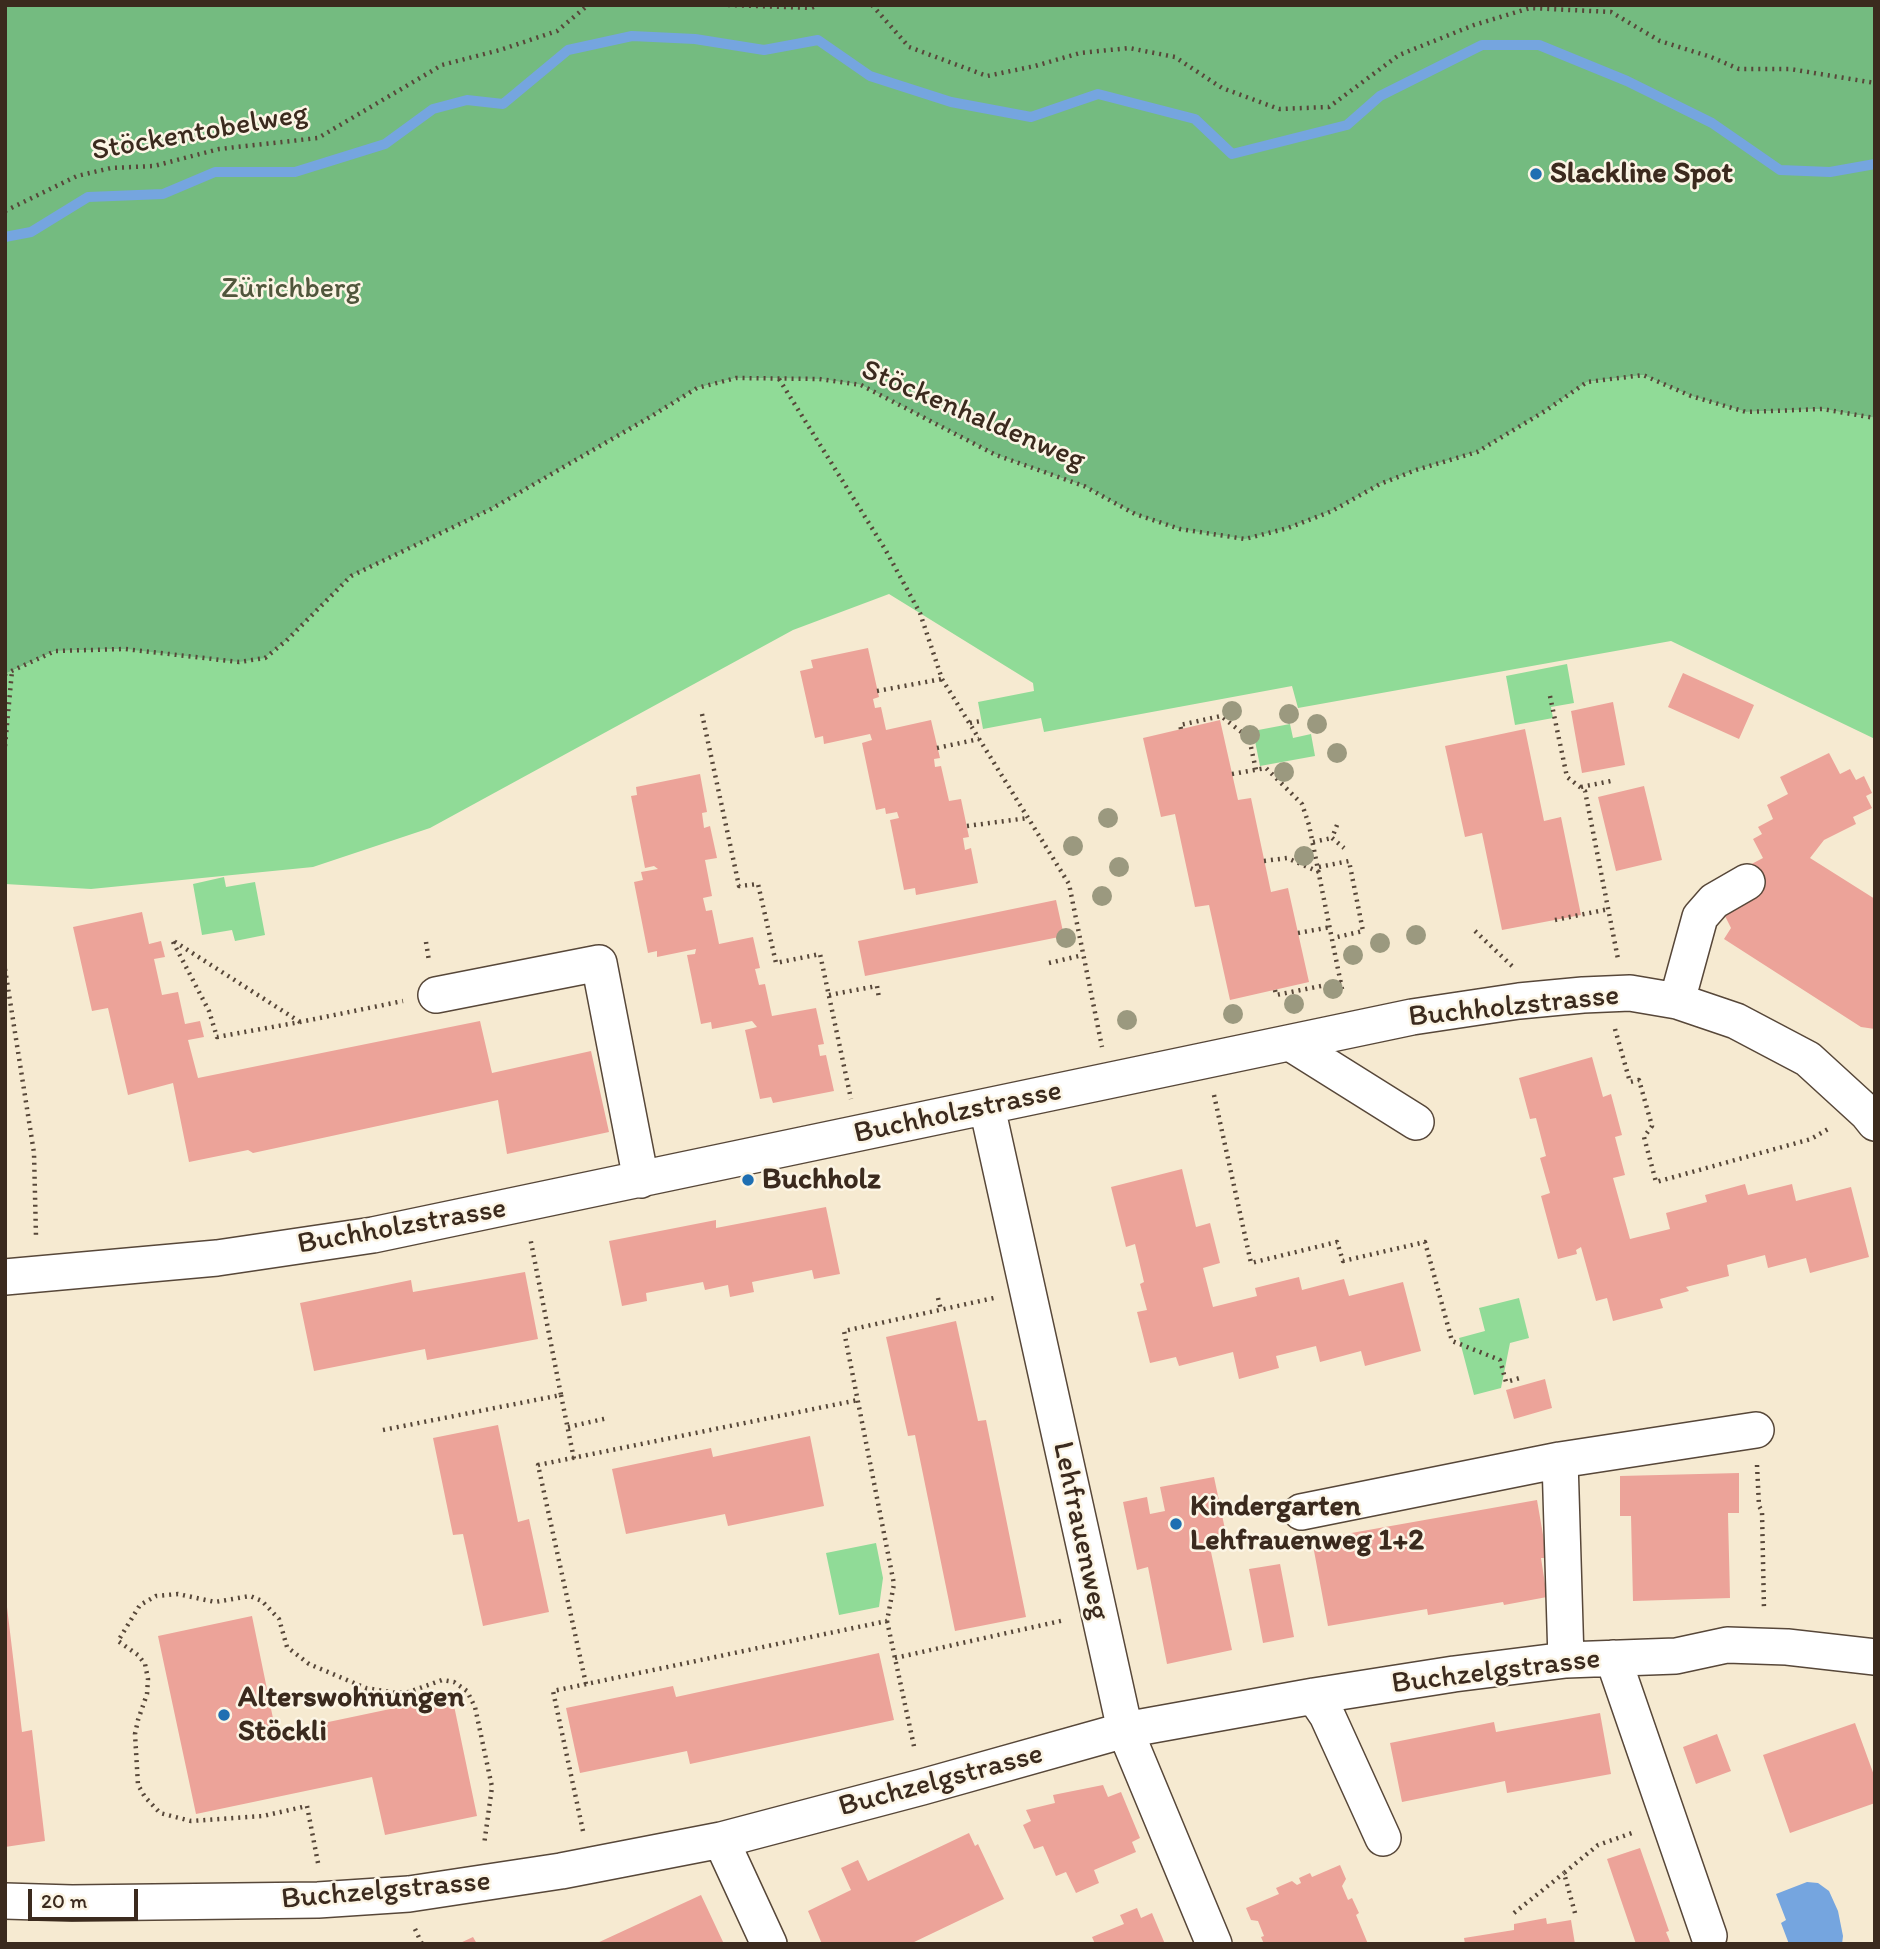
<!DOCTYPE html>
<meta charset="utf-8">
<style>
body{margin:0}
#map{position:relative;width:1880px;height:1949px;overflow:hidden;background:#f6ead1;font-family:Itim,sans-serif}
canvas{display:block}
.frame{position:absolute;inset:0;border:7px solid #3b2a1e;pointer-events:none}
.scale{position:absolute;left:28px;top:1889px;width:110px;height:32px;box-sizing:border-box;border:4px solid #3b2a1e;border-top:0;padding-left:9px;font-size:21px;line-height:24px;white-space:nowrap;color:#3b2a1e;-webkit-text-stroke:5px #fcf5e5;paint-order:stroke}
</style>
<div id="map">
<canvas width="1880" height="1949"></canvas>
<div class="frame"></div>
<div class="scale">20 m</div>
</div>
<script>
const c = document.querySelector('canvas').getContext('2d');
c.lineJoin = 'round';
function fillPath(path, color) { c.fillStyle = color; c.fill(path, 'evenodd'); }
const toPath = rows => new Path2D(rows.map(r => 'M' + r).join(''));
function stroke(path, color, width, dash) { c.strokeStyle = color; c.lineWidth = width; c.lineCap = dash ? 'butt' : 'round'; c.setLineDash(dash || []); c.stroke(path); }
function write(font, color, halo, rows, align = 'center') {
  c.font = font + ' Itim,sans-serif'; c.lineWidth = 5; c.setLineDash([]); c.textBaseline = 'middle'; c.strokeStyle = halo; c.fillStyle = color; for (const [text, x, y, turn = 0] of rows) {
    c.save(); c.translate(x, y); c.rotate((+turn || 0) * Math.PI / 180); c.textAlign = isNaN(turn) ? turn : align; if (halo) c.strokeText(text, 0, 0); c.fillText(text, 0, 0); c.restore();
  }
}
const green = toPath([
 [1643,375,1691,396,1746,412,1822,409,1875,418,1875,739,1671,641,1298,708,1292,686,1044,732,1041,718,983,729,978,702,1034,691,1033,683,889,594,793,630,430,828,313,867,91,889,5,884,5,674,55,651,125,649,265,658,286,641,351,576,491,509,650,417,697,388,736,378,819,379,861,385,996,455,1084,486,1135,514,1288,528,1332,511,1380,484,1416,470,1477,452,1545,411,1587,382],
 [1567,664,1574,703,1551,707,1553,718,1515,725,1506,676],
 [1290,724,1293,738,1311,734,1315,756,1260,766,1253,731],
 [224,877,226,887,255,882,265,935,235,941,232,930,202,935,193,884],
 [1519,1298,1529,1338,1510,1343,1501,1388,1474,1395,1459,1338,1485,1331,1479,1308],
 [876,1543,883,1578,879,1607,839,1615,826,1553]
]);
const forest = toPath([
 [5,5,1875,5,1875,418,1822,409,1746,412,1691,396,1643,375,1587,382,1545,411,1477,452,1416,470,1380,484,1332,511,1288,528,1245,539,1180,529,1135,514,1084,486,996,455,861,385,819,379,736,378,697,388,650,417,491,509,351,576,286,641,265,658,239,662,125,649,55,651,5,674]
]);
const water = toPath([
 [1807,1882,1818,1883,1829,1891,1838,1911,1843,1936,1842,1944,1789,1944,1781,1923,1786,1920,1776,1894]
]);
const stream = toPath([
 [5,237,31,232,88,197,163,194,215,172,295,172,385,144,433,109,467,100,503,104,568,50,632,36,695,39,764,50,818,40,870,76,951,102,1031,117,1098,94,1195,119,1232,154,1347,125,1380,96,1482,45,1539,45,1627,81,1712,123,1780,170,1830,172,1875,164]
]);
const building = toPath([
 [868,648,879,697,873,699,875,708,881,707,886,730,931,720,940,758,934,759,935,767,941,766,949,801,961,799,969,837,963,838,965,850,971,848,978,883,916,895,915,888,904,890,890,820,899,818,897,812,886,814,885,808,876,810,862,743,872,740,870,734,824,744,823,736,815,738,800,671,813,668,811,660],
 [1683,673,1754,705,1739,739,1668,707],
 [1613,702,1625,765,1582,773,1571,711],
 [1220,720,1238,800,1251,798,1271,892,1288,888,1309,982,1230,1000,1209,905,1195,907,1175,814,1161,817,1143,738],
 [1525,729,1544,821,1561,817,1581,915,1502,930,1482,833,1465,837,1445,746],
 [1829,753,1840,774,1850,769,1856,780,1864,776,1872,793,1866,796,1872,808,1853,817,1856,824,1824,840,1810,858,1875,899,1875,1029,1861,1027,1724,939,1731,928,1723,912,1742,869,1763,858,1753,839,1762,834,1758,827,1773,819,1767,805,1788,794,1780,777],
 [700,774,707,812,702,813,704,828,710,826,717,858,705,860,712,896,703,898,706,911,712,910,719,944,753,937,760,968,755,969,759,985,765,984,772,1016,816,1008,824,1044,818,1045,820,1056,826,1055,834,1091,773,1103,771,1097,760,1099,745,1030,757,1027,752,1021,712,1029,711,1022,701,1024,687,955,695,954,696,949,657,957,657,951,648,953,634,882,643,880,641,872,658,869,654,866,645,868,631,796,637,795,636,787],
 [1644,786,1662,860,1616,871,1598,797],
 [1056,900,1064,936,865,976,858,941],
 [142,912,149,944,161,941,165,957,154,959,162,995,178,992,185,1024,200,1021,204,1037,188,1040,198,1078,480,1021,492,1073,591,1051,609,1132,507,1154,498,1100,253,1153,248,1150,189,1162,173,1083,128,1095,108,1008,92,1011,73,927],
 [1592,1057,1603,1097,1611,1094,1622,1135,1615,1137,1625,1175,1613,1178,1630,1239,1670,1229,1666,1213,1707,1202,1705,1195,1745,1184,1748,1195,1792,1184,1796,1201,1851,1187,1869,1257,1810,1273,1806,1258,1768,1268,1765,1255,1727,1265,1729,1276,1686,1287,1689,1291,1660,1299,1663,1308,1613,1321,1607,1298,1596,1301,1581,1247,1576,1250,1577,1254,1558,1259,1541,1196,1550,1193,1540,1158,1546,1156,1536,1118,1530,1119,1519,1078],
 [1182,1169,1196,1227,1210,1223,1220,1263,1203,1268,1213,1307,1257,1296,1255,1288,1299,1277,1302,1290,1344,1279,1349,1296,1403,1282,1421,1351,1365,1366,1361,1351,1320,1362,1316,1346,1276,1356,1279,1368,1239,1379,1233,1352,1179,1366,1176,1357,1150,1363,1137,1312,1147,1310,1140,1284,1144,1282,1135,1244,1126,1247,1111,1187],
 [826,1207,840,1274,814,1279,812,1270,752,1282,754,1292,730,1297,728,1285,705,1290,703,1282,646,1293,647,1301,622,1306,609,1241,716,1220,716,1228],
 [525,1272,538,1339,427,1360,425,1349,314,1371,300,1303,411,1280,413,1292],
 [956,1321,978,1421,986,1420,1026,1617,955,1631,915,1435,908,1436,886,1337],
 [1545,1379,1552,1408,1514,1419,1506,1390],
 [498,1425,518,1522,529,1519,549,1612,483,1626,463,1534,453,1535,433,1438],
 [810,1436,824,1506,728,1526,725,1514,626,1534,612,1469,711,1448,713,1457],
 [1739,1473,1739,1513,1728,1513,1730,1598,1633,1601,1631,1516,1620,1516,1620,1476],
 [1214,1477,1226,1534,1208,1538,1232,1650,1167,1664,1148,1567,1137,1570,1123,1502,1147,1497,1150,1514,1165,1511,1160,1487],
 [1537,1500,1547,1558,1541,1558,1547,1597,1504,1605,1503,1602,1428,1615,1427,1609,1328,1626,1312,1540],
 [1280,1564,1294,1637,1263,1643,1249,1569],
 [5,1607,7,1607,22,1732,32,1730,45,1841,5,1847],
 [252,1616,276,1733,452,1696,477,1816,385,1835,372,1777,196,1814,158,1636],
 [879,1653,894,1720,690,1764,687,1751,580,1773,566,1708,673,1686,676,1697],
 [1600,1713,1611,1774,1507,1793,1505,1781,1402,1802,1390,1743,1494,1722,1496,1732],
 [1855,1723,1875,1778,1875,1803,1790,1833,1763,1755],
 [1717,1734,1731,1771,1696,1784,1683,1747],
 [1103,1785,1108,1797,1121,1792,1140,1838,1132,1842,1136,1852,1094,1870,1099,1883,1076,1893,1066,1872,1056,1876,1043,1846,1034,1849,1023,1825,1031,1821,1026,1810,1055,1803,1053,1795],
 [969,1833,975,1846,978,1844,1004,1899,910,1944,822,1944,808,1911,851,1890,841,1868,858,1860,868,1881],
 [1640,1848,1669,1931,1666,1932,1671,1944,1636,1944,1607,1859],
 [1340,1865,1346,1879,1342,1886,1348,1900,1352,1898,1359,1913,1356,1915,1368,1944,1264,1944,1261,1937,1264,1936,1258,1921,1251,1920,1246,1908,1279,1894,1276,1888,1292,1881,1297,1885,1301,1883,1299,1878,1310,1873,1312,1877],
 [701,1895,724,1944,595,1944],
 [1137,1908,1141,1918,1152,1913,1165,1944,1095,1944,1092,1937,1124,1924,1120,1915],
 [1546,1918,1547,1924,1571,1920,1575,1944,1465,1944,1464,1938,1514,1930,1514,1924],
 [473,1937,477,1944,458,1944]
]);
const path = toPath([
 [728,5,811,8,818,5],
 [872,5,909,47,987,76,1035,66,1080,53,1129,48,1175,57,1222,88,1279,109,1329,107,1399,55,1474,25,1530,8,1611,12,1660,41,1711,57,1739,69,1790,69,1875,83],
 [5,211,77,176,111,168,154,166,219,149,318,138,442,65,500,50,557,31,588,5],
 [779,379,885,549,920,613,942,679,1069,884,1102,1047],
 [5,674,55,651,125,649,239,662,265,658,286,641,351,576,491,509,650,417,697,388,736,378,819,379,861,385,996,455,1084,486,1135,514,1180,529,1245,539,1288,528,1332,511,1380,484,1416,470,1477,452,1545,411,1587,382,1643,375,1691,396,1746,412,1822,409,1875,418],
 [877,691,942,679],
 [1550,696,1567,777,1585,791,1618,959],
 [702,714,739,886,758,884,776,963,820,954,851,1099],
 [970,723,981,721],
 [1181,729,1180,725,1221,716,1249,738,1256,770],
 [5,746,12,671],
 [937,748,979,739],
 [1232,774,1266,768,1302,804,1309,825,1343,994],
 [1581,787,1611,781],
 [1337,825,1332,838,1344,848],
 [967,826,1028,818],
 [1313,842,1332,838],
 [1264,861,1287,858,1319,872],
 [1319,867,1349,861,1363,931,1333,938],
 [1555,920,1609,909],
 [1475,931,1512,966],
 [1298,933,1331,927],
 [426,942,429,961],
 [1049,963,1083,955],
 [5,969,34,1153,36,1237],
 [1275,990,1276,995,1341,982],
 [829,995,877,986,879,998],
 [300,1022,172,940,209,1011,217,1037,300,1022,403,1001],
 [1615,1029,1630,1082,1639,1080,1652,1126,1644,1137,1656,1182,1811,1139,1830,1128],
 [1214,1095,1251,1263,1337,1242,1343,1261,1425,1242,1452,1341,1500,1360,1506,1382,1523,1377],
 [938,1298,941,1310],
 [561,1395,574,1459],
 [568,1427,608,1418],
 [383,1430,561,1395,530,1237],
 [1757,1465,1759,1506,1762,1511,1764,1610],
 [887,1621,915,1751],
 [895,1658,1065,1620],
 [586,1684,538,1465,858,1400],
 [583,1831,553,1691,887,1621,894,1584,844,1331,994,1298],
 [318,1863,307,1806,263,1816,191,1821,160,1813,145,1797,138,1785,135,1734,138,1720,147,1694,148,1679,145,1664,138,1655,118,1641,140,1605,156,1596,178,1594,215,1602,250,1596,262,1601,279,1619,287,1647,309,1664,366,1688,396,1693,409,1692,442,1680,454,1682,467,1691,475,1707,492,1787,484,1845],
 [1514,1913,1564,1873],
 [1575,1913,1564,1873,1598,1845,1635,1832],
 [415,1929,422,1944]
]);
const minor = toPath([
 [436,995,599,963,641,1180],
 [1677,1001,1700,917,1714,901,1747,882],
 [1290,1043,1416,1122],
 [987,1107,1125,1730,1214,1944],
 [5,1277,217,1258,373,1235,1412,1017,1519,1001,1583,995,1630,993,1677,1001,1736,1021,1808,1059,1867,1113,1875,1123],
 [1560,1460,1756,1430],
 [1301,1512,1560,1460,1566,1660],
 [1613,1658,1709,1936],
 [1314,1696,1327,1715,1383,1838],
 [721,1840,769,1944],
 [5,1901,72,1903,318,1900,409,1894,561,1871,721,1840,922,1787,1125,1730,1314,1696,1454,1674,1566,1660,1676,1656,1727,1645,1787,1647,1875,1657]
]);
const trees = [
 [1232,711],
 [1289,714],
 [1317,724],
 [1250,735],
 [1337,753],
 [1284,772],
 [1108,818],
 [1073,846],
 [1304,856],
 [1119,867],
 [1102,896],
 [1416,935],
 [1066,938],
 [1380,943],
 [1353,955],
 [1333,989],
 [1294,1004],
 [1233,1014],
 [1127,1020]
];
const markers = [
 [1536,174,7,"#1f6fb2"],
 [748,1180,7,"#1f6fb2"],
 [1176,1524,7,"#1f6fb2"],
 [224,1715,7,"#1f6fb2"]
];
const streetNames = [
 ["Stöckentobelweg",200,133,-10],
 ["Stöckenhaldenweg",973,416,23],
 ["Buchholzstrasse",1514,1007,-6],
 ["Buchholzstrasse",958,1113,-12],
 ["Buchholzstrasse",402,1227,-10],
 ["Lehfrauenweg",1080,1531,78],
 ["Buchzelgstrasse",1496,1672,-7],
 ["Buchzelgstrasse",941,1781,-15],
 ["Buchzelgstrasse",386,1891,-5]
];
const poiNames = [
 ["Slackline Spot",1550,174],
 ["Buchholz",762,1180],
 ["Kindergarten",1190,1507],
 ["Lehfrauenweg 1+2",1190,1541],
 ["Alterswohnungen",238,1698],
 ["Stöckli",238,1732]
];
const parkNames = [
 ["Zürichberg",291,289]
];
fillPath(green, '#90db97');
fillPath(forest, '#74bb80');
fillPath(water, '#75a5df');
stroke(stream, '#75a5df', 10);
fillPath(building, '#eca399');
stroke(minor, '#574739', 38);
stroke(path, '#574739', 4.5, [2, 5]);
stroke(minor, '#fff', 35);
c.fillStyle = '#9b997f';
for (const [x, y] of trees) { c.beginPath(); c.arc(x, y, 10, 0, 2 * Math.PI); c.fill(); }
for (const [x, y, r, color] of markers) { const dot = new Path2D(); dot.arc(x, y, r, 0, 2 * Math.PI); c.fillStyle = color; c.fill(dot); stroke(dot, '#fcf5e5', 2.5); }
write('30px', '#3b2a1e', '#fcf5e5', streetNames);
write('bold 30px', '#3b2a1e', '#fcf5e5', poiNames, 'left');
write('30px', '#50563c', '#fcf5e5', parkNames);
</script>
